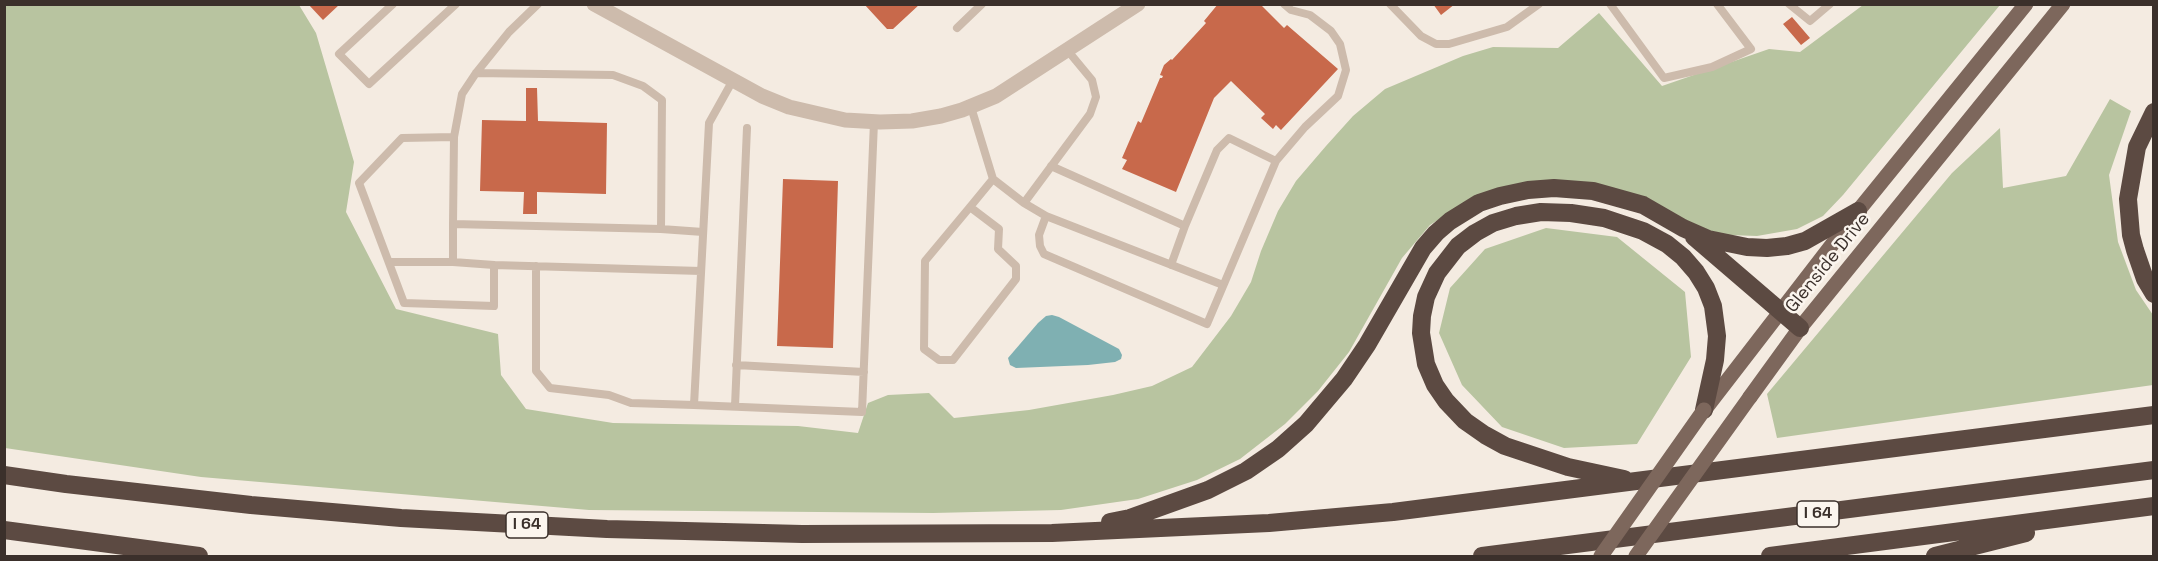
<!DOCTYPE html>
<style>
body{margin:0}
#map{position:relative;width:2158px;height:561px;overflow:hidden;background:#f4ebe1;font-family:"Space Grotesk",sans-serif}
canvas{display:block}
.frame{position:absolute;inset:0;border:6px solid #3b302b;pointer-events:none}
</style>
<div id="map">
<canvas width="2158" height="561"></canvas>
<div class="frame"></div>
</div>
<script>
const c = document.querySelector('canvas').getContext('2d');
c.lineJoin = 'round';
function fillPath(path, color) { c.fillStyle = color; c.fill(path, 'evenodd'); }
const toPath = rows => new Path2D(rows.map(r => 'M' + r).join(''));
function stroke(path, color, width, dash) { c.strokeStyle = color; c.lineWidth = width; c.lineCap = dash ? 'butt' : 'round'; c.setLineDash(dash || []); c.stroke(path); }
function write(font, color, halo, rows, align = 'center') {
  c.font = font + ' "Space Grotesk",sans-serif'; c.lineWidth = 5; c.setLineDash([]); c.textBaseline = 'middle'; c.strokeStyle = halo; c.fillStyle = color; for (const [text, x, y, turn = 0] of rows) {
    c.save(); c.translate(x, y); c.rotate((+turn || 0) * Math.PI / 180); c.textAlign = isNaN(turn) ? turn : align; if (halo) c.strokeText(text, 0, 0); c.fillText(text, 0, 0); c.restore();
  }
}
const green = toPath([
 [5,5,299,5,316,33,354,162,346,212,396,309,498,334,501,375,526,409,613,423,798,426,858,433,868,403,888,395,929,393,954,418,1029,410,1113,395,1152,386,1192,367,1231,316,1251,282,1261,251,1278,211,1296,181,1326,146,1353,116,1385,89,1463,56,1493,47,1558,48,1599,13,1662,86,1769,49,1800,52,1863,5,2000,5,1843,195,1823,216,1797,229,1757,236,1729,235,1702,230,1590,183,1477,195,1430,225,1402,258,1349,352,1318,391,1285,424,1240,459,1197,480,1138,499,1061,510,933,513,589,510,201,477,5,448],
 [2110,99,2131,111,2109,175,2118,242,2136,290,2153,315,2153,385,1777,438,1767,394,1952,173,2000,128,2003,188,2066,176],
 [1546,228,1617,237,1685,292,1691,357,1637,444,1564,448,1502,427,1462,385,1439,333,1450,288,1485,249]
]);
const water = toPath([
 [1052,315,1059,317,1119,349,1122,355,1121,359,1115,362,1088,365,1016,368,1010,365,1008,358,1038,323,1046,316]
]);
const building = toPath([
 [308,4,340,4,323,20],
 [864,4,920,4,893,29,887,29],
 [1218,4,1260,4,1284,28,1287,25,1338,69,1281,130,1276,125,1273,129,1261,118,1265,114,1231,81,1214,98,1176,192,1122,169,1127,160,1122,158,1138,121,1141,123,1160,78,1162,78,1163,76,1160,75,1164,65,1171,59,1172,60,1206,23,1204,21],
 [1433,4,1455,4,1441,15],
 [1792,17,1810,38,1801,45,1783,24],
 [526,88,537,88,538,121,607,123,606,194,537,192,537,214,523,214,524,192,480,191,482,120,526,121],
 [783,179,838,181,833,348,777,346]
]);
const lane = toPath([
 [393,4,339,54,369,84,456,4],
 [1390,4,1421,36,1436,44,1449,44,1507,27,1539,4],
 [1610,4,1664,78,1712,67,1751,49,1717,4],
 [1789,4,1810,21,1830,4],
 [957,28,982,4],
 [476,73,613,75,643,86,662,100,661,229,453,224,454,137,462,94,476,73,509,32,538,4],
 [733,80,709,123,694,405,862,412,874,122],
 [454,137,402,138,359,183,404,303,494,306,494,265,701,271],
 [1051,166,1185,226,1171,265],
 [993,179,1024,203,1090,114,1096,97,1092,80,1068,51],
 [1024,203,1046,216,1039,235,1040,246,1044,254,1207,324,1276,161,1305,127,1338,96,1346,70,1340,44,1331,31,1310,15,1291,10,1284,4],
 [970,207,999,229,998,249,1016,266,1016,279,953,360,939,360,924,349,925,261,970,207,993,179,971,107],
 [1046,216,1223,285],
 [453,224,453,262,494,265],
 [1185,226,1217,150,1229,138,1276,161],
 [661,229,703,232],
 [389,262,453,262],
 [536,266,536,371,550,388,609,395,631,403,694,405],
 [736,365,864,372],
 [735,406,747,128]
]);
const street = toPath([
 [594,4,762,96,789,107,845,120,880,122,912,121,941,116,962,110,996,96,1138,4]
]);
const primary = toPath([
 [1750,397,1800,328,2063,4],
 [1706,408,1858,211,2026,4]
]);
const highway = toPath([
 [2154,112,2137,147,2128,199,2131,235,2135,250,2145,279,2154,294],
 [1694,237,1800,328],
 [4,475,66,484,251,505,401,518,607,529,802,534,1052,533,1269,523,1393,512,2154,415],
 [1624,479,1568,467,1505,446,1485,435,1465,421,1446,401,1435,385,1426,364,1421,333,1422,316,1426,297,1437,273,1458,246,1475,233,1493,223,1516,216,1541,212,1571,213,1604,218,1643,231,1667,244,1683,257,1696,272,1706,288,1713,306,1717,336,1715,360,1704,410],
 [1110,522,1130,518,1208,490,1246,471,1278,449,1306,424,1344,379,1367,345,1423,248,1436,233,1450,221,1479,203,1500,196,1528,190,1554,188,1593,191,1643,205,1683,228,1708,239,1747,247,1767,248,1787,246,1805,241,1858,211],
 [4,530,199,556],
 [1482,556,2154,470],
 [1770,556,2154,506],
 [1935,556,2026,533]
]);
const primaryBridge = toPath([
 [1601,556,1704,410],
 [1636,556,1750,397]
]);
const shields = [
 [1818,514,42],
 [527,525,42]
];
const shieldNames = [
 ["I 64",1818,514],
 ["I 64",527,525]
];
const streetNames = [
 ["Glenside Drive",1828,263,-51]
];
fillPath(green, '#b8c4a0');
fillPath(water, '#7fb0b2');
fillPath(building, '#c8694b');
stroke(lane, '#cdbbac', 8);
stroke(street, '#cdbbac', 15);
stroke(primary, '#7d675c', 15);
stroke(highway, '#5c4a42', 18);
stroke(primaryBridge, '#7d675c', 15);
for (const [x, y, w] of shields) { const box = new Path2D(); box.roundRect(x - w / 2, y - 13, w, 26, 4.5); c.fillStyle = '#fbf5ee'; c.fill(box); stroke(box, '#3b302b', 1.5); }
write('bold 16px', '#3b302b', null, shieldNames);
write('18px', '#3b302b', '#fbf5ee', streetNames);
</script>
